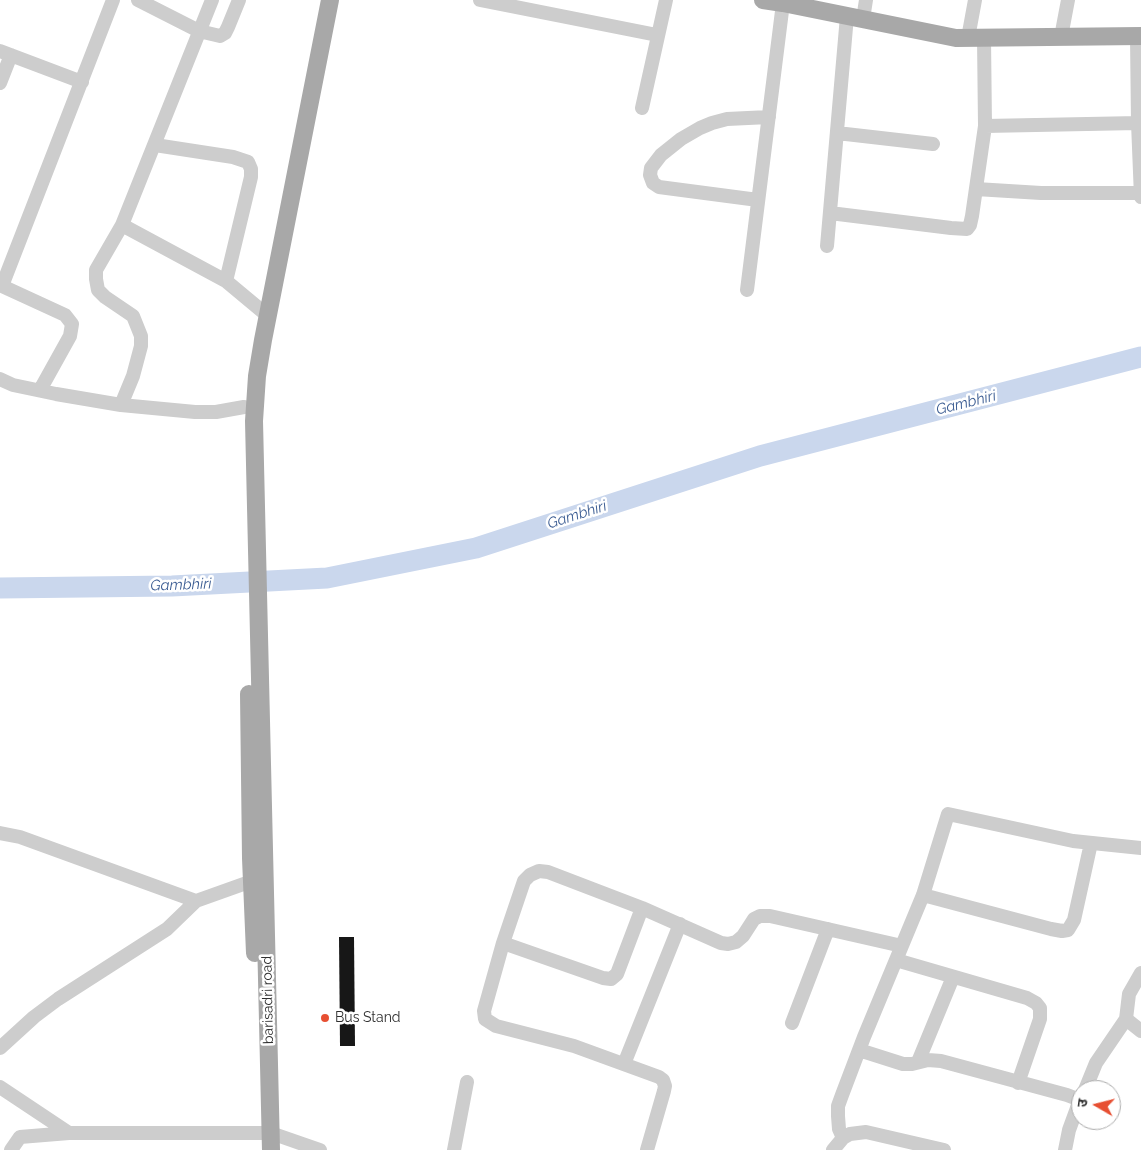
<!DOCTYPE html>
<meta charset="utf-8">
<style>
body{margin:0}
#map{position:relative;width:1141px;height:1150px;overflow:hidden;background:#fff;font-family:Raleway,"Noto Sans Devanagari",sans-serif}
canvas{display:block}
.north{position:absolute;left:1071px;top:1080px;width:50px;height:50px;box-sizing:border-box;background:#fff;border:1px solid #acacac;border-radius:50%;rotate:278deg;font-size:14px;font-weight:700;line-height:20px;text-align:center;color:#303030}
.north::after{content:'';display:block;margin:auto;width:18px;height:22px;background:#e74f32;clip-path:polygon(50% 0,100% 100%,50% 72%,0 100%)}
</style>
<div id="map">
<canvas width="1141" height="1150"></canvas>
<div class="north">उ</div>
</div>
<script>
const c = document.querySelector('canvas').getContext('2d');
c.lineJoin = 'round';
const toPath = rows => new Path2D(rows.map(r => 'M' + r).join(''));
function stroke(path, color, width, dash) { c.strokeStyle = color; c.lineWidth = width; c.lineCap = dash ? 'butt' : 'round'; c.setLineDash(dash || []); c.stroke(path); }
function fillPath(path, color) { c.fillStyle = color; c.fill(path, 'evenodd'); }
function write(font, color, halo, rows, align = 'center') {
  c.font = font + ' Raleway,sans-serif'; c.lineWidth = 5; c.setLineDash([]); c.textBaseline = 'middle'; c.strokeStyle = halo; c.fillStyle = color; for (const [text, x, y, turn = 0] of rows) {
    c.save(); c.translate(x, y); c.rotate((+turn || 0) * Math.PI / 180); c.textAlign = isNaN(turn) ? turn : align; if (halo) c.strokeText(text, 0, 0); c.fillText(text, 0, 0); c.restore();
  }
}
const river = toPath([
 [0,588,172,586,327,578,476,548,760,456,1141,357]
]);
const building = toPath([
 [339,937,354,937,355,1046,340,1046]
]);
const minor = toPath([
 [138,0,199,31,220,36,225,33,228,27,239,0],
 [480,0,657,35],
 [863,19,866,0],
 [1061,37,1068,0],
 [1137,37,1138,123,1141,197],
 [968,38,975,0],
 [0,51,82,82],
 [0,83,11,55],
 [642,108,666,0],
 [985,126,1138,123],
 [837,133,933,144],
 [155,145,233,157,248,162,251,169,251,177,226,281],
 [976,189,1041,193,1141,193],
 [758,200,659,187,653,183,650,175,651,168,661,155,681,139,700,128,712,123,727,119,769,117],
 [830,213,951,228,967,229,970,225,972,216,985,126,984,38],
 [122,225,226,281,268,316],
 [827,246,847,16],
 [0,284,2,286,113,0],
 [2,286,65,315,72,324,70,336,40,390],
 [747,290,783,3],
 [0,379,13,385,56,394,121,405,133,376,141,346,141,336,133,316,105,297,98,290,96,279,96,270,122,225,212,0],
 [121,405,195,412,216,412,244,407],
 [0,833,20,837,196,901],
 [923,895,1051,929,1062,931,1068,930,1074,920,1091,843],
 [642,908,617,974,611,979,603,978,503,943,484,1011,485,1019,496,1026,574,1046,659,1077,663,1080,665,1086,664,1091,647,1150],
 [503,943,524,881,530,875,539,871,548,872,642,908,721,943,728,944,736,942,743,936,754,919,760,916,770,916,902,946],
 [896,960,1027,998,1036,1003,1040,1008,1040,1019,1018,1083],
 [1126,1019,1141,1031],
 [792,1023,828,929],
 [0,1048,34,1017,58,999,167,929,196,901,252,881],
 [859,1050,903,1064,912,1064,928,1060,941,1061,1067,1095,1080,1100,1081,1098],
 [918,1062,953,977],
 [624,1064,680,924],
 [0,1087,69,1133,271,1133,320,1150],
 [1085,1090,1096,1063,1126,1019,1129,994,1141,973],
 [843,1138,839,1129,838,1116,838,1106,842,1095,864,1037,923,895,948,814,1073,841,1141,848],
 [11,1150,20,1137,69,1133],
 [454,1150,467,1082],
 [833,1150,843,1138,850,1134,866,1132,944,1150],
 [1065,1150,1069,1130,1080,1100]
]);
const major = toPath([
 [763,0,783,3,956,38,1141,36],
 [249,694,251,858,255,953],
 [271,1150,254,421,257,376,263,340,330,0]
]);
const markers = [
 [325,1018,5,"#e74f32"]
];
const streetNames = [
 ["barisadri road",268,1000,-91]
];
const poiNames = [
 ["Bus Stand",335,1018]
];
const waterNames = [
 ["Gambhiri",966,403,-14],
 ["Gambhiri",577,515,-18],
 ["Gambhiri",181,585,-2]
];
stroke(river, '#cad7ed', 21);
fillPath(building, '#171717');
stroke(minor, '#cdcdcd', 14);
stroke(major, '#a8a8a8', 18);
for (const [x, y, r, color] of markers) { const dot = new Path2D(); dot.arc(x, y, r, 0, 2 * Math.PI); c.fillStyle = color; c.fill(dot); stroke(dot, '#fff', 2); }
write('14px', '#303030', '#fff', streetNames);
write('14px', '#303030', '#fff', poiNames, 'left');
write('italic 15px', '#3c5d93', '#fff', waterNames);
</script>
